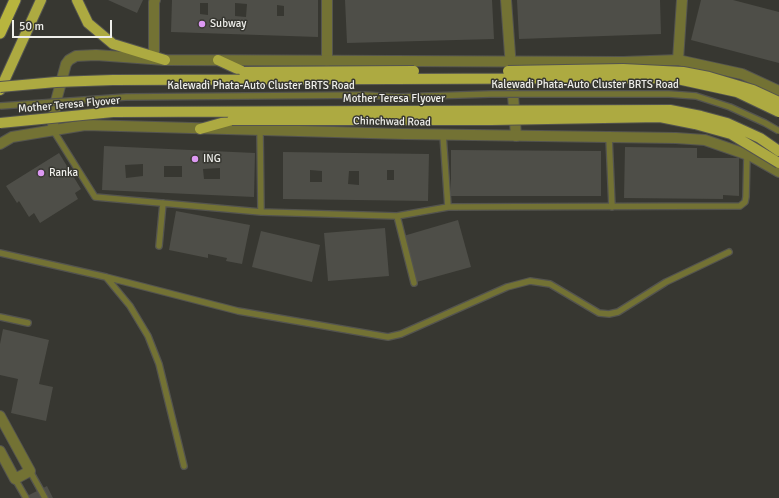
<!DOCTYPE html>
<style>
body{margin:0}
#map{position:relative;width:779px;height:498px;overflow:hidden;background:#373731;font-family:Signika,sans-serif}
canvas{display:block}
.scale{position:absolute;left:12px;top:20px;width:100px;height:18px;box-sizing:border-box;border:2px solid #efefeb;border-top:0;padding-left:5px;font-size:12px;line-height:14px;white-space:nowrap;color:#efefeb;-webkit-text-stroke:3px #373731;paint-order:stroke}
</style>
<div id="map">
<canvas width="779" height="498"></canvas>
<div class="scale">50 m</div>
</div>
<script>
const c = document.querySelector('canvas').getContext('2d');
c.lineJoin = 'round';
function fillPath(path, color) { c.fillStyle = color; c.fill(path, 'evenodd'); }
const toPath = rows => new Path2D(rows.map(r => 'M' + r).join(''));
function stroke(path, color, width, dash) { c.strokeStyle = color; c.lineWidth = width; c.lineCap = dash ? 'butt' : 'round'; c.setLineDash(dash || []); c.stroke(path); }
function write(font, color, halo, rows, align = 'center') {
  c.font = font + ' Signika,sans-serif'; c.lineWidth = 3; c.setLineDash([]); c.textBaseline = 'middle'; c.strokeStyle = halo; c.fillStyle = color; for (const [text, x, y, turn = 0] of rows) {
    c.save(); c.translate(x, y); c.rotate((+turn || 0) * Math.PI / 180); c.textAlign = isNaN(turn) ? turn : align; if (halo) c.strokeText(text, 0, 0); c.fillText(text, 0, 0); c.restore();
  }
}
const building = toPath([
 [108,0,143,0,137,13],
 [172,0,318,0,318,37,171,32],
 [200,3,208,3,208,15,200,14],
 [235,3,247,4,246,17,235,16],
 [277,5,284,6,284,16,277,16],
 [345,0,492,0,494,39,347,43],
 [517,0,660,0,661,34,519,39],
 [701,0,733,0,779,12,779,63,691,40],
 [104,146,255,153,254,197,102,190],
 [143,164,143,176,126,178,125,165],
 [164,166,182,166,182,177,164,177],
 [220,168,220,179,204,179,203,169],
 [625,147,697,148,697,158,739,158,739,196,723,195,723,199,624,198],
 [451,150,601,151,601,196,451,196],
 [283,152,429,154,428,201,283,199],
 [310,170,322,171,322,182,310,182],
 [387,170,394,170,394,180,387,180],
 [349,171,359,171,359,185,348,184],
 [59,153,81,189,75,193,78,199,40,223,34,213,29,217,19,201,17,203,6,186],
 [176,211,250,225,242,264,226,261,227,258,208,254,208,258,169,250],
 [458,220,471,267,413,283,400,237],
 [385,228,389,276,328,281,324,233],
 [261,231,320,245,312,282,252,267],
 [3,329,49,340,39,384,53,387,46,421,11,413,18,379,0,375,0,344],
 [47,486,53,498,23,498]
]);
const service = toPath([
 [53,130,95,197,261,212,397,216,448,207,740,206,745,202,746,197,747,154],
 [260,131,261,212],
 [443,135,448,207],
 [609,137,612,207],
 [397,216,414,283],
 [159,246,163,203],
 [0,253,106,277,130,306,148,336,159,364,184,466],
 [106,277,238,311,388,337,401,334,507,287,530,281,550,284,599,313,609,314,618,312,666,282,729,252],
 [0,317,28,323],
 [30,471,45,498],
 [15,479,26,498]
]);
const minor = toPath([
 [506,0,516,136],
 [154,56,154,2,155,0],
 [678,60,682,0],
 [327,61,327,0],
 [0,416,30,471,15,479,0,451]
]);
const tertiary = toPath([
 [53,125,56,101,66,64,69,60,76,56,96,55,165,60,623,62,678,60,742,74,779,91],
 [0,144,12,137,85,125,405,134,676,138,705,140,751,156,779,172]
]);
const primary = toPath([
 [77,0,88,23,113,44,165,60],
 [218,60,244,72],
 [0,90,41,0],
 [200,129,232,120]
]);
const trunk = toPath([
 [0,33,15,0]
]);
const serviceBridge = toPath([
 [0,106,126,97,364,95,397,97,491,94,669,94,696,96,730,107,765,123,779,131]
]);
const primaryBridge = toPath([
 [508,71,623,69,683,72,709,77,753,90,779,102],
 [244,72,414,71],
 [0,87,56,82,113,80,673,78,737,92,779,112],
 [232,120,491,120,660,117,695,124,731,134,779,163],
 [0,123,113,112,670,110,701,116,727,123,760,138,779,151]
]);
const markers = [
 [202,24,4,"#dd99f3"],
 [195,159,4,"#dd99f3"],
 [41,173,4,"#dd99f3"]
];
const poiNames = [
 ["Subway",210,24],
 ["ING",203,159],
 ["Ranka",49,173]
];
const streetNames = [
 ["Kalewadi Phata-Auto Cluster BRTS Road",585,85],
 ["Kalewadi Phata-Auto Cluster BRTS Road",261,86],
 ["Mother Teresa Flyover",394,99],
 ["Mother Teresa Flyover",69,105,-5],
 ["Chinchwad Road",392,122,1]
];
fillPath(building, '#4e4e48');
stroke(service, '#54544f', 8);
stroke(minor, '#54544f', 12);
stroke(tertiary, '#54544f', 12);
stroke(primary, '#54544f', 12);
stroke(trunk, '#54544f', 13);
stroke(service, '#737234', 5.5);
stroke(minor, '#737234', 10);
stroke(tertiary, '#737234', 10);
stroke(primary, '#adaa41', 10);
stroke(trunk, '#b8b53e', 11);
stroke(serviceBridge, '#54544f', 8, []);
stroke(primaryBridge, '#54544f', 12, []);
stroke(serviceBridge, '#737234', 5.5);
stroke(primaryBridge, '#adaa41', 10);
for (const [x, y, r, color] of markers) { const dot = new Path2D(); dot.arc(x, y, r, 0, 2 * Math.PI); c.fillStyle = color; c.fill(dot); stroke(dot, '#373731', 1.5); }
write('11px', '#efefeb', '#373731', poiNames, 'left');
write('11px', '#efefeb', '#373731', streetNames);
</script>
